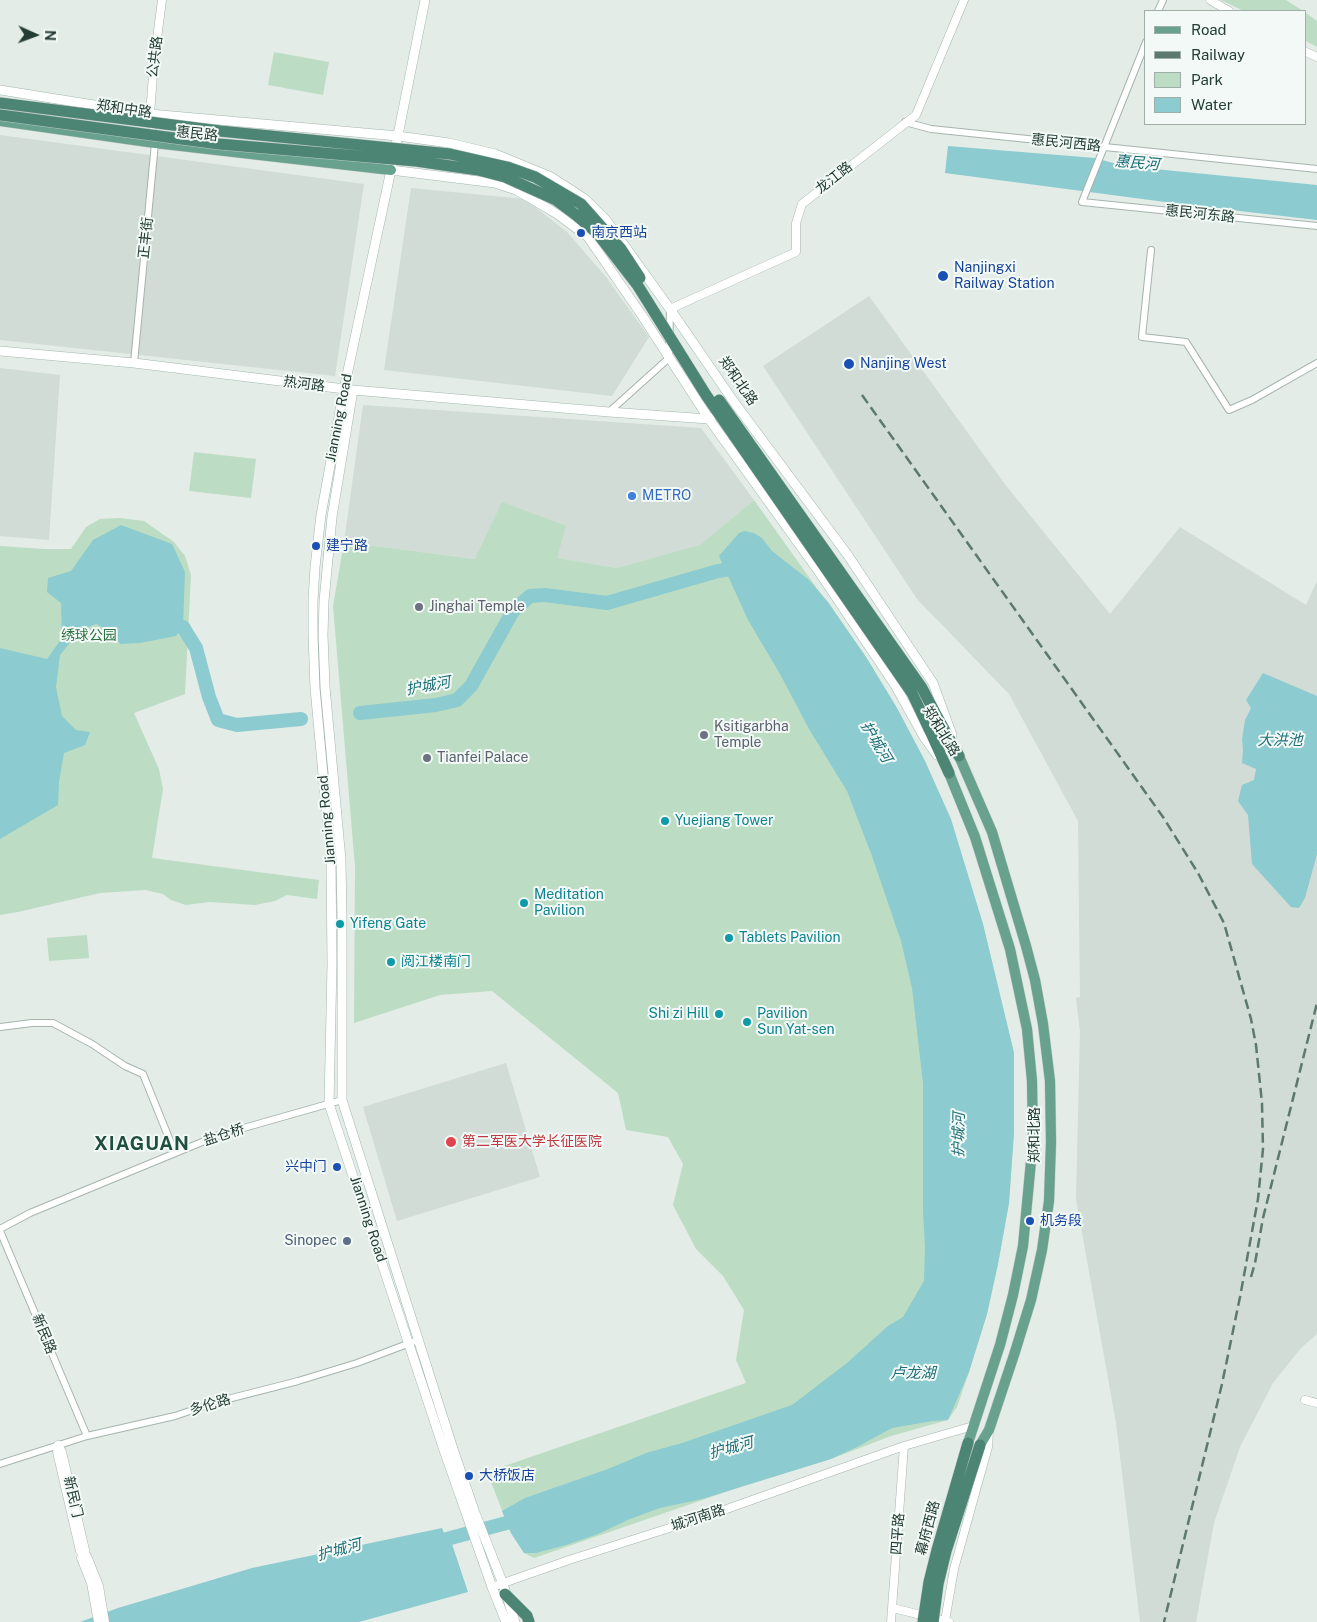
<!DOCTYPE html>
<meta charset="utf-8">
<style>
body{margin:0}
#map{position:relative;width:1317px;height:1622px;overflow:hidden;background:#e3ece7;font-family:"Public Sans",sans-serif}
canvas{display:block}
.legend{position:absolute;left:1144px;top:10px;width:162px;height:115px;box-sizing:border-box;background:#f3f9f6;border:1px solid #a0aea8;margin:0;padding:6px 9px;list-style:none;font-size:15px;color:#233d34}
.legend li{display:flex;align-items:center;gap:10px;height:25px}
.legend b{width:25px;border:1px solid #a0aea8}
.north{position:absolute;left:10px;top:10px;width:50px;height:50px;-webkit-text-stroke:4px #f3f9f6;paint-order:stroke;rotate:92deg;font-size:14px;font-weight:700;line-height:20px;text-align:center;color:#233d34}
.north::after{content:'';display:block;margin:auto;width:18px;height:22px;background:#233d34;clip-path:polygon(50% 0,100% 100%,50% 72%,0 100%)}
</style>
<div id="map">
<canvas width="1317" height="1622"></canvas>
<ul class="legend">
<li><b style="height:6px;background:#68a18e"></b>Road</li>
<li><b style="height:6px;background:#5d796f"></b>Railway</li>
<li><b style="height:14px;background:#bcddc3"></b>Park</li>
<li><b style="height:14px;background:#8ccbd0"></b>Water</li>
</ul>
<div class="north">N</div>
</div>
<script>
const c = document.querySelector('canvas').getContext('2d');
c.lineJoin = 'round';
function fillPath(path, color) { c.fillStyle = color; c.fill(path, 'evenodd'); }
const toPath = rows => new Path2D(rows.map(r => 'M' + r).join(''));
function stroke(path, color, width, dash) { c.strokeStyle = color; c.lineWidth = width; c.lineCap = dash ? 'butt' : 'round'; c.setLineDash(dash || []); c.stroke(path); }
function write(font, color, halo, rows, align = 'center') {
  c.font = font + ' "Public Sans","Noto Sans SC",sans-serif'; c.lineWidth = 4; c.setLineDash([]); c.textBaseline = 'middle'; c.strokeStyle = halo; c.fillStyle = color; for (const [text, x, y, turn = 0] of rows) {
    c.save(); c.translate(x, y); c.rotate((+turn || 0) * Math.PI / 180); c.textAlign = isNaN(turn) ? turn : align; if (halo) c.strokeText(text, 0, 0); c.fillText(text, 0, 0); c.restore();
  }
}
const built = toPath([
 [0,135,364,184,335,376,0,340],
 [411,188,525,199,567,232,606,277,649,337,612,396,384,370],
 [869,296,1004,483,1110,614,1180,527,1306,605,1317,581,1317,1334,1301,1348,1273,1383,1240,1447,1214,1523,1196,1622,1140,1622,1116,1423,1076,1199,1080,1032,1076,998,1080,997,1078,821,1009,694,917,599,763,366],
 [0,368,60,375,49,540,0,536],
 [363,405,701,428,754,500,700,546,617,568,556,558,475,559,344,542],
 [506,1063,540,1177,397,1221,363,1107]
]);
const green = toPath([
 [1221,0,1286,0,1303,11,1244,11],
 [1306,13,1317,21,1317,47,1306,41],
 [274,52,329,62,323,95,268,85],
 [194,452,256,459,251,498,189,491],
 [754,500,866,657,897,708,925,761,950,819,983,924,1014,1053,1014,1132,1009,1203,998,1264,987,1314,969,1372,957,1407,948,1420,891,1436,831,1459,743,1486,534,1558,524,1553,511,1533,487,1472,746,1383,736,1360,744,1310,723,1276,696,1249,673,1205,683,1164,668,1137,626,1130,618,1093,492,991,440,995,354,1023,355,867,333,606,344,542,475,559,502,502,566,526,557,558,617,568,700,545],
 [120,518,144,521,174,542,185,556,191,575,185,694,134,713,159,769,163,789,152,858,319,880,317,899,287,895,275,901,255,905,210,902,186,905,171,900,163,894,145,890,100,893,18,912,0,915,0,546,44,549,71,549,86,527,100,519],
 [87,935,89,958,49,961,47,938]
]);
const water = toPath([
 [948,146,1095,158,1124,166,1317,185,1317,220,1188,205,945,173],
 [121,525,172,544,185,572,183,627,176,636,140,643,120,644,114,634,96,624,79,631,60,655,56,687,62,716,76,730,90,732,85,745,64,753,59,782,58,805,0,839,0,648,47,659,62,638,61,603,47,592,48,578,71,571,93,540],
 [744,531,754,533,762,538,772,551,809,580,828,602,866,657,897,708,925,761,951,819,983,924,1014,1053,1014,1132,1009,1203,998,1264,987,1314,969,1372,948,1420,933,1421,892,1428,857,1447,831,1459,702,1499,660,1508,630,1519,598,1534,566,1545,536,1553,524,1553,511,1533,502,1511,525,1498,608,1469,646,1453,682,1443,792,1405,847,1363,888,1326,903,1317,924,1281,925,1247,923,1212,923,1083,912,988,901,941,872,856,847,791,809,729,780,674,748,620,719,556,739,533],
 [1263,673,1317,696,1317,854,1305,898,1299,908,1291,907,1252,864,1248,815,1238,801,1242,785,1254,780,1256,769,1242,763,1243,750,1242,739,1245,720,1251,708,1246,700],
 [442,1528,445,1536,449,1535,468,1592,359,1622,80,1622,118,1608,252,1568]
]);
const river = toPath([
 [183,627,196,648,209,697,218,720,237,725,301,719],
 [360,713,436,705,457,700,471,686,513,611,530,596,545,595,607,603,718,571,743,567],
 [432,1543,525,1518]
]);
const minor = toPath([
 [1158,11,1163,0],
 [1146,42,1082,202,1317,226],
 [905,122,931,129,1317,169],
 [1151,250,1142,337,1186,342,1229,410,1252,400,1317,363],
 [134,363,155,143,151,120],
 [609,412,669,358,670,310],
 [0,1027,32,1023,53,1023,92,1044,125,1066,143,1074,175,1153],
 [0,1229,30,1213,219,1135,342,1100],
 [0,1231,87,1436],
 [0,1464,87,1436,175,1416,216,1402,298,1381,357,1363,418,1340]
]);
const tertiary = toPath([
 [1210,0,1229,11],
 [1306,52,1317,57],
 [150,114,154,62,162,0],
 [670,309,796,252,796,223,802,204,916,115,964,0],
 [1305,1400,1317,1403],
 [58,1445,57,1452,80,1551],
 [58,1445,62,1452,85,1550],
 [87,1556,99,1586,105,1622],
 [81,1558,91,1583,98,1622],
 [492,1587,569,1560,707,1516,904,1446,973,1426],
 [893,1608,949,1622],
 [945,1621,954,1569,988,1447,989,1431],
 [891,1622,904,1446]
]);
const secondary = toPath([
 [425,0,391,170,344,389,321,515,315,567,313,600,313,635,315,688,331,860,332,964,329,1104,445,1453,492,1587,506,1622],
 [0,90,150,114,398,136,449,143,495,154,551,177,585,199,606,220,670,309,734,402,847,554,933,683,952,735],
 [391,170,495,183,516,190,537,202,557,214,588,237,643,317,709,419,817,569,895,685,924,737,937,755],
 [0,351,134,363,353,390,609,412,709,419,711,418],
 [353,390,332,517,324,601,323,635,325,687,341,860,342,919,342,1100,454,1452,475,1513,503,1584,515,1622]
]);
const primary = toPath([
 [0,121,155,143,391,170],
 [959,756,992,832,1026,946,1035,980,1043,1024,1050,1081,1051,1142,1049,1201,1042,1250,1031,1300,1014,1355,989,1430,980,1445],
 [949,773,975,837,1010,949,1027,1029,1032,1081,1033,1140,1023,1246,1013,1295,1000,1345,968,1443]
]);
const trunk = toPath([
 [933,709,959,756],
 [930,731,949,773],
 [505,1594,527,1616,529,1622]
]);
const rail = toPath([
 [862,395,1163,817,1198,873,1224,923,1251,1019,1256,1045,1262,1103,1263,1149,1258,1199,1240,1297,1222,1384,1164,1622],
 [1251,1277,1255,1263,1263,1218,1317,1003]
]);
const trunkBridge = toPath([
 [0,103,220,131,450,154,507,167,535,177,581,204,621,249,640,278],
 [0,115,219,144,416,161,478,170,505,177,556,200,576,215,597,233,638,286,706,395,912,693,930,731],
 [719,400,922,688,933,709],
 [923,1622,929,1582,937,1550,968,1443],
 [933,1622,938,1584,946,1551,980,1445]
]);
const markers = [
 [581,233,5,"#1a4fb4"],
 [943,276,6,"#1a4fb4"],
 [849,364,6,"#1a4fb4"],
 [632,496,5,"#3f7fe0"],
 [316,546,5,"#1a4fb4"],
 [419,607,5,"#6b7280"],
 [704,735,5,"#6b7280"],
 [427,758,5,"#6b7280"],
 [665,821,5,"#0f9aa8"],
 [524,903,5,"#0f9aa8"],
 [340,924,5,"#0f9aa8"],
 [729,938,5,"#0f9aa8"],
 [391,962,5,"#0f9aa8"],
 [719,1014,5,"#0f9aa8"],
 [747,1022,5,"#0f9aa8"],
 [451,1142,6,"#e0444e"],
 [337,1167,5,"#1a4fb4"],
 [1030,1221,5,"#1a4fb4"],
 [347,1241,5,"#5c6f8a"],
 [469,1476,5,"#1a4fb4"]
];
const streetNames = [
 ["公共路",155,57,-83],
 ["郑和中路",124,109,8],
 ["惠民路",197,134,6],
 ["惠民河西路",1066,143,6],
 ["龙江路",834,178,-38],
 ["惠民河东路",1200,214,6],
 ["正丰街",146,238,-84],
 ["郑和北路",738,381,55],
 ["热河路",304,384,7],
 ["Jianning Road",339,418,-79],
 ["郑和北路",941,731,58],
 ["Jianning Road",327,820,-95],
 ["盐仓桥",224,1135,-18],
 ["郑和北路",1035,1135,-90],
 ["Jianning Road",368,1219,72],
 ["新民路",44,1334,68],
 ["多伦路",210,1405,-17],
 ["新民门",73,1497,77],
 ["城河南路",698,1518,-18],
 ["幕府西路",928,1528,-75],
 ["四平路",898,1534,-86]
];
const transitNames = [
 ["南京西站",591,233],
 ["Nanjingxi",954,268],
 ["Railway Station",954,284],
 ["Nanjing West",860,364],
 ["建宁路",326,546],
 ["兴中门",327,1167,"right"],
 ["机务段",1040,1221],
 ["大桥饭店",479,1476]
];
const shopNames = [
 ["METRO",642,496]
];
const worshipNames = [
 ["Jinghai Temple",429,607],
 ["Ksitigarbha",714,727],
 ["Temple",714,743],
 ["Tianfei Palace",437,758]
];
const parkNames = [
 ["绣球公园",89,636]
];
const cultureNames = [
 ["Yuejiang Tower",675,821],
 ["Meditation",534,895],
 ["Pavilion",534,911],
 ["Yifeng Gate",350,924],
 ["Tablets Pavilion",739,938],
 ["阅江楼南门",401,962],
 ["Shi zi Hill",709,1014,"right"],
 ["Pavilion",757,1014],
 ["Sun Yat-sen",757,1030]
];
const healthNames = [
 ["第二军医大学长征医院",462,1142]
];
const serviceNames = [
 ["Sinopec",337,1241]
];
const waterNames = [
 ["惠民河",1137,163,5],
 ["护城河",428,686,-10],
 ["大洪池",1280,740],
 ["护城河",876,742,59],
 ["护城河",959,1135,-89],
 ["卢龙湖",913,1373],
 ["护城河",731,1448,-15],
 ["护城河",339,1550,-15]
];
const districtNames = [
 ["XIAGUAN",142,1144]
];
fillPath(built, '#d1dcd6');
fillPath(green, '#bcddc3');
fillPath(water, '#8ccbd0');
stroke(river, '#8ccbd0', 14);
stroke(minor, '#a6b4ae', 8);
stroke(tertiary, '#a6b4ae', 9);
stroke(secondary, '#a1b8ae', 10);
stroke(primary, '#c1c9c6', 11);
stroke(trunk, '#c1c9c6', 12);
stroke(minor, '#fff', 6);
stroke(tertiary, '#fff', 8);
stroke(secondary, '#fff', 9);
stroke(primary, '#68a18e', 10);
stroke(trunk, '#4c8574', 11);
stroke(rail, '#5d796f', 2.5, [10, 5]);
stroke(trunkBridge, '#c1c9c6', 12, []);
stroke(trunkBridge, '#4c8574', 11);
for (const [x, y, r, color] of markers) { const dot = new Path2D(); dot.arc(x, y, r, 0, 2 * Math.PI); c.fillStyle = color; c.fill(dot); stroke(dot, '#f3f9f6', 2); }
write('14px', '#233d34', '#f3f9f6', streetNames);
write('14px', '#164399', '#f3f9f6', transitNames, 'left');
write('14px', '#366cbe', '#f3f9f6', shopNames, 'left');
write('14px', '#5b616d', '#f3f9f6', worshipNames, 'left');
write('14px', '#2e7344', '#f3f9f6', parkNames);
write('14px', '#0d838f', '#f3f9f6', cultureNames, 'left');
write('14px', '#be3a42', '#f3f9f6', healthNames, 'left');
write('14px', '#4e5e75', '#f3f9f6', serviceNames, 'right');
write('italic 15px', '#1e7078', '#f3f9f6', waterNames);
c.letterSpacing = '1px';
write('bold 19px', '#1f4f40', '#f3f9f6', districtNames);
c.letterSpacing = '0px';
</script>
